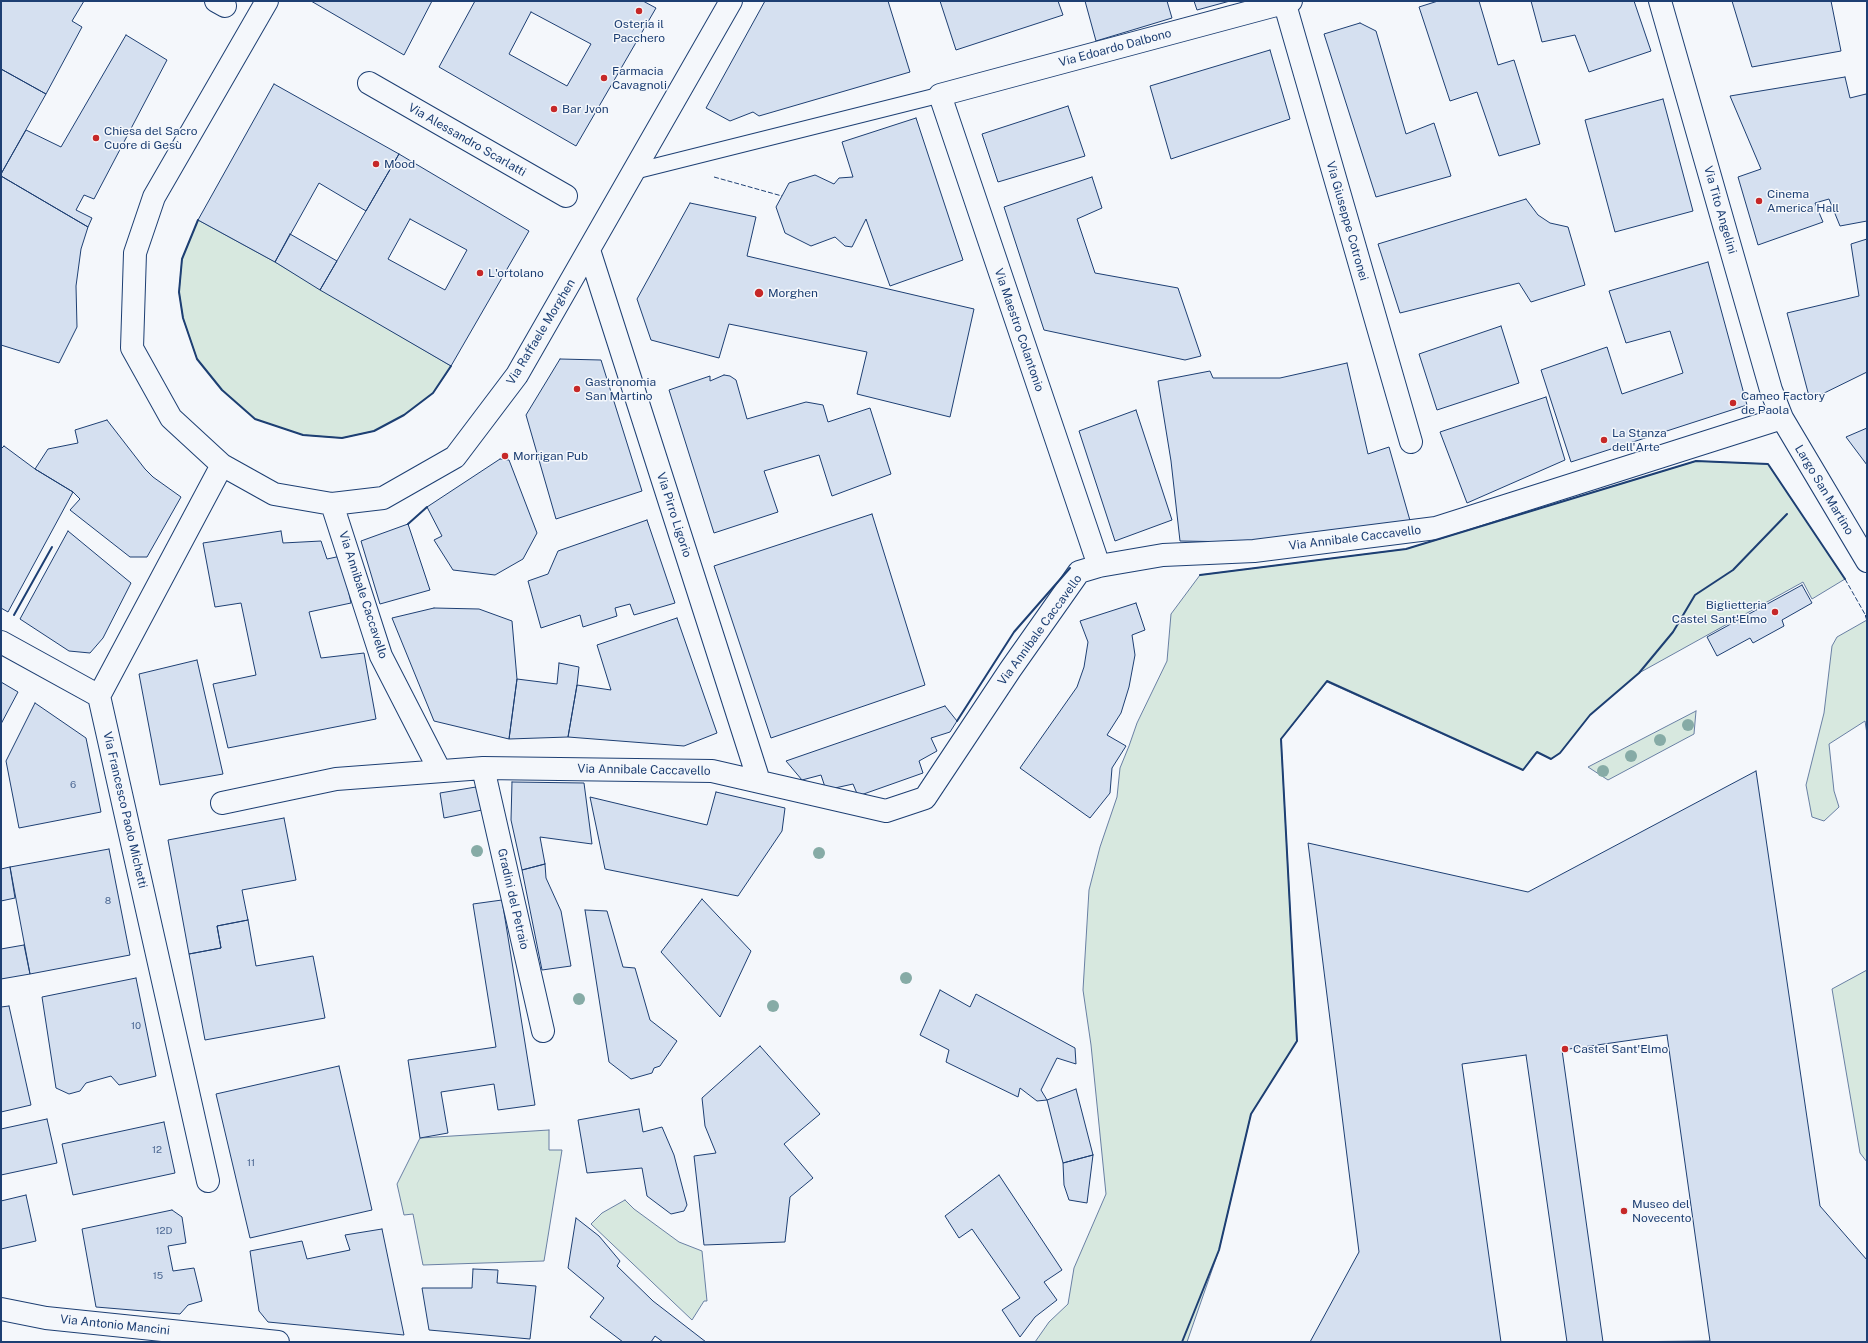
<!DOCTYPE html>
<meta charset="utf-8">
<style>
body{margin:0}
#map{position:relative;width:1868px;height:1343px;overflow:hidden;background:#f4f7fb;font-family:"Public Sans",sans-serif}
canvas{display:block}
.frame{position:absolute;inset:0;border:2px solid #1d3f73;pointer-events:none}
</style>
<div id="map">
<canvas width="1868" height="1343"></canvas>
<div class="frame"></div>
</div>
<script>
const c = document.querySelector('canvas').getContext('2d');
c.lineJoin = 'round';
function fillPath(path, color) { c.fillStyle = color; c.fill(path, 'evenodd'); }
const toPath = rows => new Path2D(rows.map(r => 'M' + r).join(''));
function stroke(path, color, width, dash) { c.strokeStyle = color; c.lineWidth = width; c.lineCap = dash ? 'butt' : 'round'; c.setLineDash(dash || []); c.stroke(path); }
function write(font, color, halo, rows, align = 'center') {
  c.font = font + ' "Public Sans",sans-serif'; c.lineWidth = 3; c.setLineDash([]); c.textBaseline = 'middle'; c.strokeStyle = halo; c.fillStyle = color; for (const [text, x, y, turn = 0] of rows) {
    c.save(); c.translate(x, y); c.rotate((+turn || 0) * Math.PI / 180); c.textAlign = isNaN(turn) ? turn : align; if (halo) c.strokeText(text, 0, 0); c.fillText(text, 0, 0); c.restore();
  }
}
const green = toPath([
 [198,220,275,262,451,366,446,374,433,393,404,415,374,431,342,438,303,435,255,419,222,390,197,359,183,318,179,292,182,259,198,220],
 [1696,461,1768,464,1845,579,1812,599,1803,582,1639,673,1590,715,1560,753,1551,759,1536,752,1523,770,1327,682,1281,739,1297,1041,1251,1114,1219,1250,1187,1342,1035,1342,1049,1322,1068,1304,1074,1268,1106,1194,1091,1045,1083,990,1089,890,1100,847,1117,797,1120,768,1129,746,1137,723,1167,661,1171,614,1200,575,1406,549,1696,461],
 [1867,620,1867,734,1865,721,1829,744,1834,791,1839,807,1824,821,1812,817,1806,785,1824,713,1832,646,1837,637,1867,620],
 [1696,711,1694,734,1608,780,1588,767,1696,711],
 [1867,970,1867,1162,1860,1153,1832,989,1867,970],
 [549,1130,549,1150,562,1150,544,1261,423,1265,413,1214,404,1215,397,1184,420,1138,549,1130],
 [625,1200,634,1209,679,1242,702,1251,707,1301,704,1301,692,1320,591,1224,602,1213,625,1200]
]);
const building = toPath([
 [1,1,84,1,72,21,82,27,46,94,1,69,1,1],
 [311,1,432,1,404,55,311,1],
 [475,1,643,1,656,8,576,146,439,67,475,1],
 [531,12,591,44,567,86,509,54,531,12],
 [765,1,888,1,910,72,759,116,753,112,730,121,706,108,765,1],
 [940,1,1058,1,1063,15,956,50,940,1],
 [1085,1,1167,1,1172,18,1096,41,1085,1],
 [1194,1,1230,1,1197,10,1194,1],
 [1438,1,1479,1,1498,65,1514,60,1540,144,1499,156,1477,92,1450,101,1419,7,1438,1],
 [1531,1,1634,1,1651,51,1589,72,1575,35,1542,42,1531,1],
 [1732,1,1831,1,1841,51,1752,67,1732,1],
 [1360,23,1376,31,1406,134,1434,123,1451,176,1376,197,1324,34,1360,23],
 [126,35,167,60,94,199,84,195,76,210,92,218,88,227,1,176,1,174,26,130,61,147,126,35],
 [1270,50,1290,119,1171,159,1150,86,1270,50],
 [1,69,46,94,1,174,1,69],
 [1845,77,1850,98,1866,94,1867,96,1867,221,1840,226,1829,199,1815,203,1823,222,1758,245,1738,177,1761,169,1730,96,1845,77],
 [274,84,399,154,366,211,319,183,275,262,198,220,274,84],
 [1663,99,1693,211,1615,232,1585,120,1663,99],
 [1068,106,1085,156,998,182,982,134,1068,106],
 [916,118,963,260,890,286,866,219,852,247,845,246,835,237,811,246,785,233,776,207,789,183,815,175,834,184,839,178,853,177,842,142,916,118],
 [399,154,529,231,451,366,320,290,399,154],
 [410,219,467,250,445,290,388,259,410,219],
 [1,176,88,227,81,249,76,286,77,327,59,363,1,345,1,176],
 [1092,177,1102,208,1077,219,1095,273,1178,288,1201,356,1185,360,1044,330,1004,207,1092,177],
 [1526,199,1538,215,1550,223,1568,227,1585,285,1531,302,1519,283,1400,313,1378,244,1526,199],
 [690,203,756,217,747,256,974,309,950,417,857,394,867,352,729,324,719,358,651,340,637,299,690,203],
 [290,234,337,261,320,290,275,262,290,234],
 [1867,239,1867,372,1810,400,1787,313,1859,296,1851,244,1867,239],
 [1708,262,1747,405,1571,462,1541,370,1607,347,1622,394,1683,373,1670,331,1626,343,1609,291,1708,262],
 [1501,326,1519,383,1437,410,1419,354,1501,326],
 [560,359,601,360,642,491,556,519,526,415,560,359],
 [1347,363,1368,454,1389,447,1411,524,1239,542,1180,541,1171,461,1158,381,1210,371,1213,378,1280,378,1347,363],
 [724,375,730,376,736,380,747,419,806,402,823,405,828,422,870,408,891,474,832,496,819,455,764,471,778,512,714,533,669,390,710,376,710,381,724,375],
 [1546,397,1565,460,1467,503,1440,432,1546,397],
 [1136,410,1172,520,1115,541,1079,431,1136,410],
 [107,420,145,469,153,477,181,497,147,557,130,557,70,510,80,499,73,492,35,469,48,449,78,443,75,430,107,420],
 [1867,428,1867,465,1846,437,1867,428],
 [4,446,35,469,73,492,8,612,1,608,1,449,4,446],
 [500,459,509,460,537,533,523,559,495,575,453,570,434,540,442,536,427,507,500,459],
 [872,514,925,685,771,738,714,566,872,514],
 [647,520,675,603,634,615,630,604,615,608,617,616,583,627,580,615,541,628,528,581,548,574,558,551,647,520],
 [408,524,430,590,380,604,361,541,408,524],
 [68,531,131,583,103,638,90,653,69,651,20,619,68,531],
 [281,531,283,543,321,541,327,559,341,556,351,603,309,612,321,658,364,653,376,719,228,748,213,684,256,675,241,603,215,607,203,543,281,531],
 [1802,585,1812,603,1782,620,1784,626,1753,643,1750,638,1717,656,1707,637,1802,585],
 [1136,603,1145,630,1132,635,1135,655,1129,687,1121,713,1107,735,1126,746,1112,768,1110,793,1090,818,1020,768,1077,687,1084,667,1088,642,1080,621,1136,603],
 [434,608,479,609,512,621,517,679,509,739,434,721,392,618,434,608],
 [677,618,717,733,684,746,568,737,577,685,611,690,597,645,677,618],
 [197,660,223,774,160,785,139,674,197,660],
 [559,663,579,667,577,685,568,737,509,739,517,679,557,684,559,663],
 [1,682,18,692,1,724,1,682],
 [35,703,86,738,101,812,19,828,6,761,35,703],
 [945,706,957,721,950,732,931,738,937,751,919,761,923,773,858,796,853,784,826,790,821,775,802,780,786,761,945,706],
 [1756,771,1820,1206,1867,1260,1867,1342,1310,1342,1359,1252,1308,843,1528,892,1756,771],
 [512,782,584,783,592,844,540,837,545,864,522,870,511,820,512,782],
 [476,787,482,810,444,818,440,793,476,787],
 [716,792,785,808,782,831,738,896,605,869,590,797,707,825,716,792],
 [284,818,296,880,242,890,248,920,217,926,221,948,189,954,168,840,284,818],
 [109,849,130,955,30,974,10,867,109,849],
 [545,864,546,878,561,911,571,966,542,970,522,870,545,864],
 [10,867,15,898,1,901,1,869,10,867],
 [702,899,751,951,720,1017,661,952,702,899],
 [502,900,535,1105,498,1110,494,1084,441,1092,448,1133,420,1138,408,1060,496,1047,473,904,502,900],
 [585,910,607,911,623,967,635,968,650,1020,677,1041,660,1066,654,1068,652,1073,631,1079,609,1062,585,910],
 [248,920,256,966,313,956,325,1018,205,1040,189,954,221,948,217,926,248,920],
 [24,945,30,974,1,979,1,949,24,945],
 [136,978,156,1076,119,1085,111,1076,86,1083,80,1091,69,1094,56,1088,42,997,136,978],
 [940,990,970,1007,976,994,1075,1048,1076,1064,1057,1058,1041,1090,1047,1100,1037,1101,1020,1088,1018,1097,946,1062,949,1050,920,1035,940,990],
 [9,1006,31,1105,1,1112,1,1007,9,1006],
 [1667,1035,1710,1341,1603,1342,1562,1050,1667,1035],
 [760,1046,820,1114,784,1144,813,1178,790,1197,785,1242,704,1245,694,1156,716,1153,705,1126,702,1098,760,1046],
 [1526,1055,1567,1342,1501,1342,1462,1064,1526,1055],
 [339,1066,372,1210,250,1238,216,1094,339,1066],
 [1076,1089,1093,1155,1063,1163,1047,1100,1076,1089],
 [639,1109,643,1132,662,1127,674,1155,687,1205,684,1211,671,1214,647,1196,642,1168,587,1173,578,1120,639,1109],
 [47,1119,57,1163,1,1175,1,1129,47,1119],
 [164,1122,175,1173,73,1195,62,1144,164,1122],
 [1093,1155,1087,1203,1069,1200,1064,1185,1063,1163,1093,1155],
 [999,1175,1062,1270,1044,1282,1057,1300,1035,1317,1020,1337,1002,1310,1020,1298,972,1229,959,1238,945,1216,999,1175],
 [26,1195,36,1241,1,1249,1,1201,26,1195],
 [172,1210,182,1217,186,1243,168,1246,173,1271,194,1268,202,1301,188,1305,180,1314,96,1307,82,1229,172,1210],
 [576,1218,599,1236,620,1261,617,1266,653,1301,706,1342,663,1342,655,1336,651,1342,623,1342,590,1317,604,1298,568,1268,576,1218],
 [382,1229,404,1335,268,1322,259,1311,250,1251,302,1241,307,1259,350,1250,345,1235,382,1229],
 [473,1269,498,1270,497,1283,536,1286,530,1339,429,1330,422,1288,472,1288,473,1269]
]);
const lane = toPath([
 [636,171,940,95]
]);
const street = toPath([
 [216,1,225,6],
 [267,1,154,197,135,253,132,348,171,418,222,465,274,494,332,504,383,498,455,457,517,375,731,1],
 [1284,1,1411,442],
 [1660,1,1771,390,1782,418,1867,561],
 [369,83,566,196],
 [589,250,759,781],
 [332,504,381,656,440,771],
 [1099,566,940,95,1291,1],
 [1,642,99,696],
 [483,768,543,1031],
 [222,803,336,779,483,768,712,771,886,811,925,798,1010,670,1079,572,1099,566,1163,555,1254,551,1436,528,1782,418],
 [208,1181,99,696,222,465],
 [1,1309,46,1318,278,1342]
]);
const fence = toPath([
 [714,177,782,196],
 [1845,579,1866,616]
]);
const wall = toPath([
 [198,220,182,259,179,292,183,318,197,359,222,390,255,419,303,435,342,438,374,431,404,415,433,393,451,366],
 [408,524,427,507],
 [1200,575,1406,549,1696,461,1768,464,1845,579],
 [14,615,52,547],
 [1866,616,1867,619],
 [957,721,1014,632,1070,568],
 [1182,1342,1219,1250,1251,1114,1297,1041,1281,739,1327,681,1523,770,1537,752,1551,759,1560,753,1590,715,1639,673,1673,632,1695,595,1733,570,1787,514]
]);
const trees = [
 [1688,725],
 [1660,740],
 [1631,756],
 [1603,771],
 [477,851],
 [819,853],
 [906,978],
 [579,999],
 [773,1006]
];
const markers = [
 [639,11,4,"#c62828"],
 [604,78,4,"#c62828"],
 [554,109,4,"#c62828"],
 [96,138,4,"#c62828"],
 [376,164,4,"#c62828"],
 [1759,201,4,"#c62828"],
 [480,273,4,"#c62828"],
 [759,293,5,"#c62828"],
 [577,389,4,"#c62828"],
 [1733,403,4,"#c62828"],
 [1604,440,4,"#c62828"],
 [505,456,4,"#c62828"],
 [1775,612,4,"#c62828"],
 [1565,1049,4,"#c62828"],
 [1624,1211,4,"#c62828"]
];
const numberNames = [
 ["6",73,785],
 ["8",108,901],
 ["10",136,1026],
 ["12",157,1150],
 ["11",251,1163],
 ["12D",164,1231],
 ["15",158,1276]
];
const poiNames = [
 ["Osteria il",639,24,"center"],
 ["Pacchero",639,38,"center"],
 ["Farmacia",612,71],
 ["Cavagnoli",612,85],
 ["Bar Jvon",562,109],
 ["Chiesa del Sacro",104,131],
 ["Cuore di Gesù",104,145],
 ["Mood",384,164],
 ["Cinema",1767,194],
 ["America Hall",1767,208],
 ["L'ortolano",488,273],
 ["Morghen",768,293],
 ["Gastronomia",585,382],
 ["San Martino",585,396],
 ["Cameo Factory",1741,396],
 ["de Paola",1741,410],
 ["La Stanza",1612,433],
 ["dell'Arte",1612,447],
 ["Morrigan Pub",513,456],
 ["Biglietteria",1767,605,"right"],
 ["Castel Sant'Elmo",1767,619,"right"],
 ["Castel Sant'Elmo",1573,1049],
 ["Museo del",1632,1204],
 ["Novecento",1632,1218]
];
const streetNames = [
 ["Via Edoardo Dalbono",1115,48,-15],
 ["Via Alessandro Scarlatti",467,140,30],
 ["Via Tito Angelini",1720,210,74],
 ["Via Giuseppe Cotronei",1347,221,74],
 ["Via Maestro Colantonio",1019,330,71],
 ["Via Raffaele Morghen",541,332,-59],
 ["Largo San Martino",1824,490,59],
 ["Via Pirro Ligorio",674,515,72],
 ["Via Annibale Caccavello",1355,538,-7],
 ["Via Annibale Caccavello",363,595,72],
 ["Via Annibale Caccavello",1040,630,-54],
 ["Via Annibale Caccavello",644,770,1],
 ["Via Francesco Paolo Michetti",125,810,77],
 ["Gradini del Petraio",513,899,77],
 ["Via Antonio Mancini",115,1325,6]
];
fillPath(green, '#d7e8df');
stroke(green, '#687fa3', 1);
fillPath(building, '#d5e0f0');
stroke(building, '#1d3f73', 1);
stroke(lane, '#1d3f73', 17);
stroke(street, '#1d3f73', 24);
stroke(lane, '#f4f7fb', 15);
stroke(street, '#f4f7fb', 22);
stroke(fence, '#1d3f73', 1, [5, 2]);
stroke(wall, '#1d3f73', 2);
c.fillStyle = '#86aba6';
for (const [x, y] of trees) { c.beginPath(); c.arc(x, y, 6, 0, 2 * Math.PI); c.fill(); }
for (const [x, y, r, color] of markers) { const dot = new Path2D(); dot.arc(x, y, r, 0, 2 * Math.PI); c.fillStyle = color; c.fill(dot); stroke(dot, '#f4f7fb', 1.5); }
write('10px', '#4b6792', null, numberNames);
write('12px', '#1d3f73', '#f4f7fb', poiNames, 'left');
write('12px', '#1d3f73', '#f4f7fb', streetNames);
</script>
